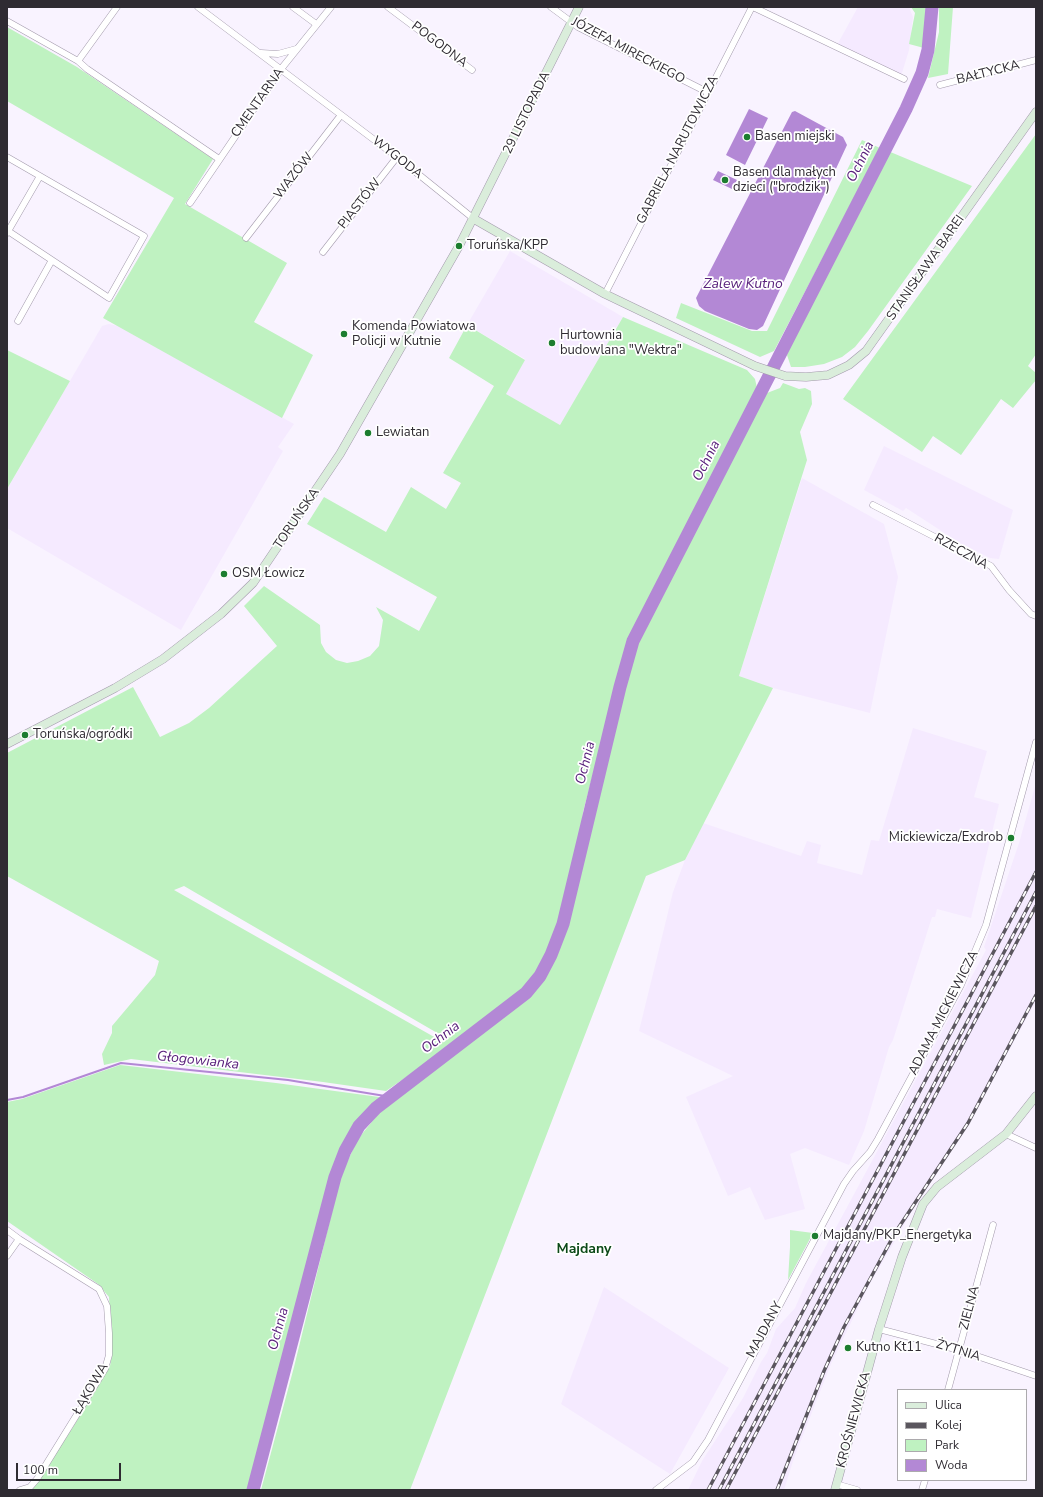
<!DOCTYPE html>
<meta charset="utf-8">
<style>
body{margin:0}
#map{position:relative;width:1043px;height:1497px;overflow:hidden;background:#f9f3ff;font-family:"Nunito Sans",sans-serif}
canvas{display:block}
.frame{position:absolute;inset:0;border:8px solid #2f2b32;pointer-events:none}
.legend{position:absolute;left:897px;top:1389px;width:130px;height:92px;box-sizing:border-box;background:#fff;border:1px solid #acaaad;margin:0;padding:5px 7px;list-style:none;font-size:12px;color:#2f2b32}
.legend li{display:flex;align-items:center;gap:8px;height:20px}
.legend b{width:20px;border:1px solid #acaaad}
.scale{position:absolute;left:16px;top:1463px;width:105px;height:18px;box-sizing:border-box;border:2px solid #2f2b32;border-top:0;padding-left:5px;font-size:12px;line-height:14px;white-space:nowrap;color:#2f2b32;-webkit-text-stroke:3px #fff;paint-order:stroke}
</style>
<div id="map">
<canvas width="1043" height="1497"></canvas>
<div class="frame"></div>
<ul class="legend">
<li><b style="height:5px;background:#daeddb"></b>Ulica</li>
<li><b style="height:5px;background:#5a565e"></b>Kolej</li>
<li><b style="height:11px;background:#bff2c1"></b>Park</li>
<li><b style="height:11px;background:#b388d5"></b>Woda</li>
</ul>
<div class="scale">100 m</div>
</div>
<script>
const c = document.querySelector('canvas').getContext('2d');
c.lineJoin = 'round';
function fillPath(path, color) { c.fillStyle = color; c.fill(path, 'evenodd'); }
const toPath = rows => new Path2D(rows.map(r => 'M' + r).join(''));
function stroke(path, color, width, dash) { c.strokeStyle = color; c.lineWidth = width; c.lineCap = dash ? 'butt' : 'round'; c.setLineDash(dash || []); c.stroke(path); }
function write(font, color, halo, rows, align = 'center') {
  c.font = font + ' "Nunito Sans",sans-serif'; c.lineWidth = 3.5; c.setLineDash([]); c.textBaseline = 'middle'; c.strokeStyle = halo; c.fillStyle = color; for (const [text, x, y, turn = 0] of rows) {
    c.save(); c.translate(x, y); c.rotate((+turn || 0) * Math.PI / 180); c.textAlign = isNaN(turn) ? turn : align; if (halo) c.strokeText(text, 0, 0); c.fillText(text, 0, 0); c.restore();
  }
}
const built = toPath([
 [858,7,909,7,913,17,909,50,901,76,837,45],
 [510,251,623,317,560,425,505,394,525,359,467,325],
 [109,324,118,326,294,424,278,447,283,451,181,630,7,528,7,489,102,326],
 [884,446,1013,510,999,559,990,558,960,543,906,508,903,511,864,490],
 [802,478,884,524,898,577,870,713,773,688,739,676],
 [913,728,987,751,974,797,999,804,971,918,937,909,935,917,932,917,893,1040,889,1047,864,1131,849,1165,805,1148,790,1154,805,1209,765,1220,750,1187,728,1196,686,1097,733,1076,639,1031,673,892,685,860,703,823,801,856,807,841,821,845,817,863,862,875,871,840,879,841],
 [1036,783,1036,1001,966,1129,918,1201,868,1287,831,1364,794,1458,784,1490,688,1490,702,1461,743,1398,761,1362,767,1353,776,1329,795,1308,806,1283,986,950,984,947,1019,843],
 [604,1287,729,1368,670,1474,561,1404]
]);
const green = toPath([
 [911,7,929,7,927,30,924,48,909,44,915,13],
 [939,7,953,7,948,74,928,78,939,32],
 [7,27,77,67,213,159,185,204,287,263,254,322,313,355,282,418,103,318,174,198,7,101],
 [1036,134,1036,354,1028,366,1036,373,1036,380,1013,408,1001,399,961,455,933,436,922,452,843,399],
 [862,140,880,148,774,351,760,357,676,318,681,303,752,331,767,331],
 [888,151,972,186,868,331,855,347,842,357,824,364,805,367,791,367,787,355,790,344],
 [623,317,747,370,755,379,757,388,626,648,583,812,582,823,559,917,549,949,529,983,499,1009,473,1028,460,1040,386,1091,323,1082,131,1059,104,1065,102,1054,112,1033,112,1026,155,975,159,961,7,876,7,753,133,687,160,737,189,723,209,708,277,646,244,606,264,586,320,625,321,643,326,652,336,660,347,663,358,661,370,656,379,646,383,620,376,607,419,631,437,597,307,524,324,497,386,532,411,487,446,509,461,483,443,473,494,386,449,358,467,325,525,360,506,394,560,425],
 [184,886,439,1034,436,1038,174,890],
 [7,350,70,381,7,489],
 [783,383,799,389,805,388,811,391,812,404,800,432,807,460,739,676,773,688,685,860,646,876,410,1490,261,1490,294,1367,341,1175,358,1139,378,1114,519,1003,541,981,557,951,568,921,615,720,636,645,754,413,767,393,780,388],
 [120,1065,276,1083,379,1097,380,1099,356,1126,342,1149,334,1166,250,1490,31,1490,73,1427,110,1366,112,1355,109,1297,98,1284,7,1221,7,1102,22,1099],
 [790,1230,813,1233,788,1280,790,1247]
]);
const water = toPath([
 [749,109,768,118,745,165,726,155],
 [795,111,843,137,847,145,763,326,757,330,749,329,705,311,699,306,696,298,792,112],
 [718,171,737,180,732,189,713,180]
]);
const stream = toPath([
 [7,1100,23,1097,121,1063,288,1080,391,1097]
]);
const river = toPath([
 [253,1490,335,1177,345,1151,359,1126,376,1108,526,993,540,976,551,955,563,924,620,687,633,641,906,109,922,73,928,50,932,7]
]);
const street = toPath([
 [198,7,397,157,474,219],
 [293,7,316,24],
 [388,7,472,70],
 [551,7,578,27,707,92],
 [753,7,904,79],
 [7,21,78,61,87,69,219,159],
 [261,53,278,54,296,49],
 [78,61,117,7],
 [940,85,1036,60],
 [7,157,144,236,109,298,8,231],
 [190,203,281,69,331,7],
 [7,233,40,176],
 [246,238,341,115],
 [323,252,397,157],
 [605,294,752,7],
 [18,321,52,260],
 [873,505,991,566,1009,590,1031,614,1036,616],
 [1006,1134,1036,1148],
 [7,1230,19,1239],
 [7,1256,19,1239,99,1289,107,1306,109,1333,109,1355,105,1369,37,1479,30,1487,20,1490],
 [879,1329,959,1350,1036,1376],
 [948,1390,993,1225],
 [836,1484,857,1490],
 [656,1490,693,1462,708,1440,844,1184,853,1171,870,1152,878,1139,961,985,986,925,1036,742],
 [922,1490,925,1480]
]);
const secondary = toPath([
 [474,219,605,294,755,366,785,376,806,377,828,375,849,365,866,351,1036,112],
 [7,744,115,688,163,659,221,614,253,583,340,454,459,246,579,7],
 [835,1490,879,1329,902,1257,923,1204,937,1187,1006,1134,1036,1096]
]);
const rail = toPath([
 [708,1490,1036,872],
 [719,1490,1036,892],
 [726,1490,1036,906],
 [777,1490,824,1371,844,1327,895,1233,968,1123,1036,995]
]);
const markers = [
 [747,137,4,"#1c7d2f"],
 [725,180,4,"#1c7d2f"],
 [459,246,4,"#1c7d2f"],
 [344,334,4,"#1c7d2f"],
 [552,343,4,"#1c7d2f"],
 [368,433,4,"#1c7d2f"],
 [224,574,4,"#1c7d2f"],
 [25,735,4,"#1c7d2f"],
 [1011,838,4,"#1c7d2f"],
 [815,1236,4,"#1c7d2f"],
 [848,1348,4,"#1c7d2f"]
];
const streetNames = [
 ["POGODNA",439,45,37],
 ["JÓZEFA MIRECKIEGO",628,51,28],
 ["BAŁTYCKA",988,73,-14],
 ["CMENTARNA",258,103,-55],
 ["29 LISTOPADA",527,113,-64],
 ["GABRIELA NARUTOWICZA",678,150,-63],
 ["WYGODA",397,158,38],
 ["WAZÓW",294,176,-52],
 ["PIASTÓW",360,204,-52],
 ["STANISŁAWA BAREI",926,268,-55],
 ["TORUŃSKA",297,519,-56],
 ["RZECZNA",961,552,29],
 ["ADAMA MICKIEWICZA",944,1013,-63],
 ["ZIELNA",970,1308,-75],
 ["MAJDANY",765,1330,-62],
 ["ŻYTNIA",958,1351,17],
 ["ŁĄKOWA",91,1389,-60],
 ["KROŚNIEWICKA",854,1420,-75]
];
const poiNames = [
 ["Basen miejski",755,137],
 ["Basen dla małych",733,173],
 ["dzieci (\"brodzik\")",733,188],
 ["Toruńska/KPP",467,246],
 ["Komenda Powiatowa",352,327],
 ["Policji w Kutnie",352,342],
 ["Hurtownia",560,336],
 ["budowlana \"Wektra\"",560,351],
 ["Lewiatan",376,433],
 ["OSM Łowicz",232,574],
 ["Toruńska/ogródki",33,735],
 ["Mickiewicza/Exdrob",1003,838,"right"],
 ["Majdany/PKP_Energetyka",823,1236],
 ["Kutno Kt11",856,1348]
];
const waterNames = [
 ["Ochnia",861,162,-63],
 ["Zalew Kutno",743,285],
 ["Ochnia",707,461,-63],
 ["Ochnia",586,763,-76],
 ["Ochnia",441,1038,-37],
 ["Głogowianka",198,1061,6],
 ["Ochnia",279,1329,-75]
];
const neighbourhoodNames = [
 ["Majdany",584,1250]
];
fillPath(built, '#f5eaff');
fillPath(green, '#bff2c1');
fillPath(water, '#b388d5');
stroke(stream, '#b388d5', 2);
stroke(river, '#b388d5', 13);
stroke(street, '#a39aac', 7);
stroke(secondary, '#a39aac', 9);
stroke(street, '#fff', 6);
stroke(secondary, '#daeddb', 8);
stroke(rail, '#5a565e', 3.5);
stroke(rail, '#fff', 2, [6]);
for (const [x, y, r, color] of markers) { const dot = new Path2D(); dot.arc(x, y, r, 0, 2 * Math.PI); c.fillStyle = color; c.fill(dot); stroke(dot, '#fff', 1.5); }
write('13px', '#2f2b32', '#fff', streetNames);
write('13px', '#2f2b32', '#fff', poiNames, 'left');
write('italic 14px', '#59217c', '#fff', waterNames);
write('bold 14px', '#0d4a19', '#fff', neighbourhoodNames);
</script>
